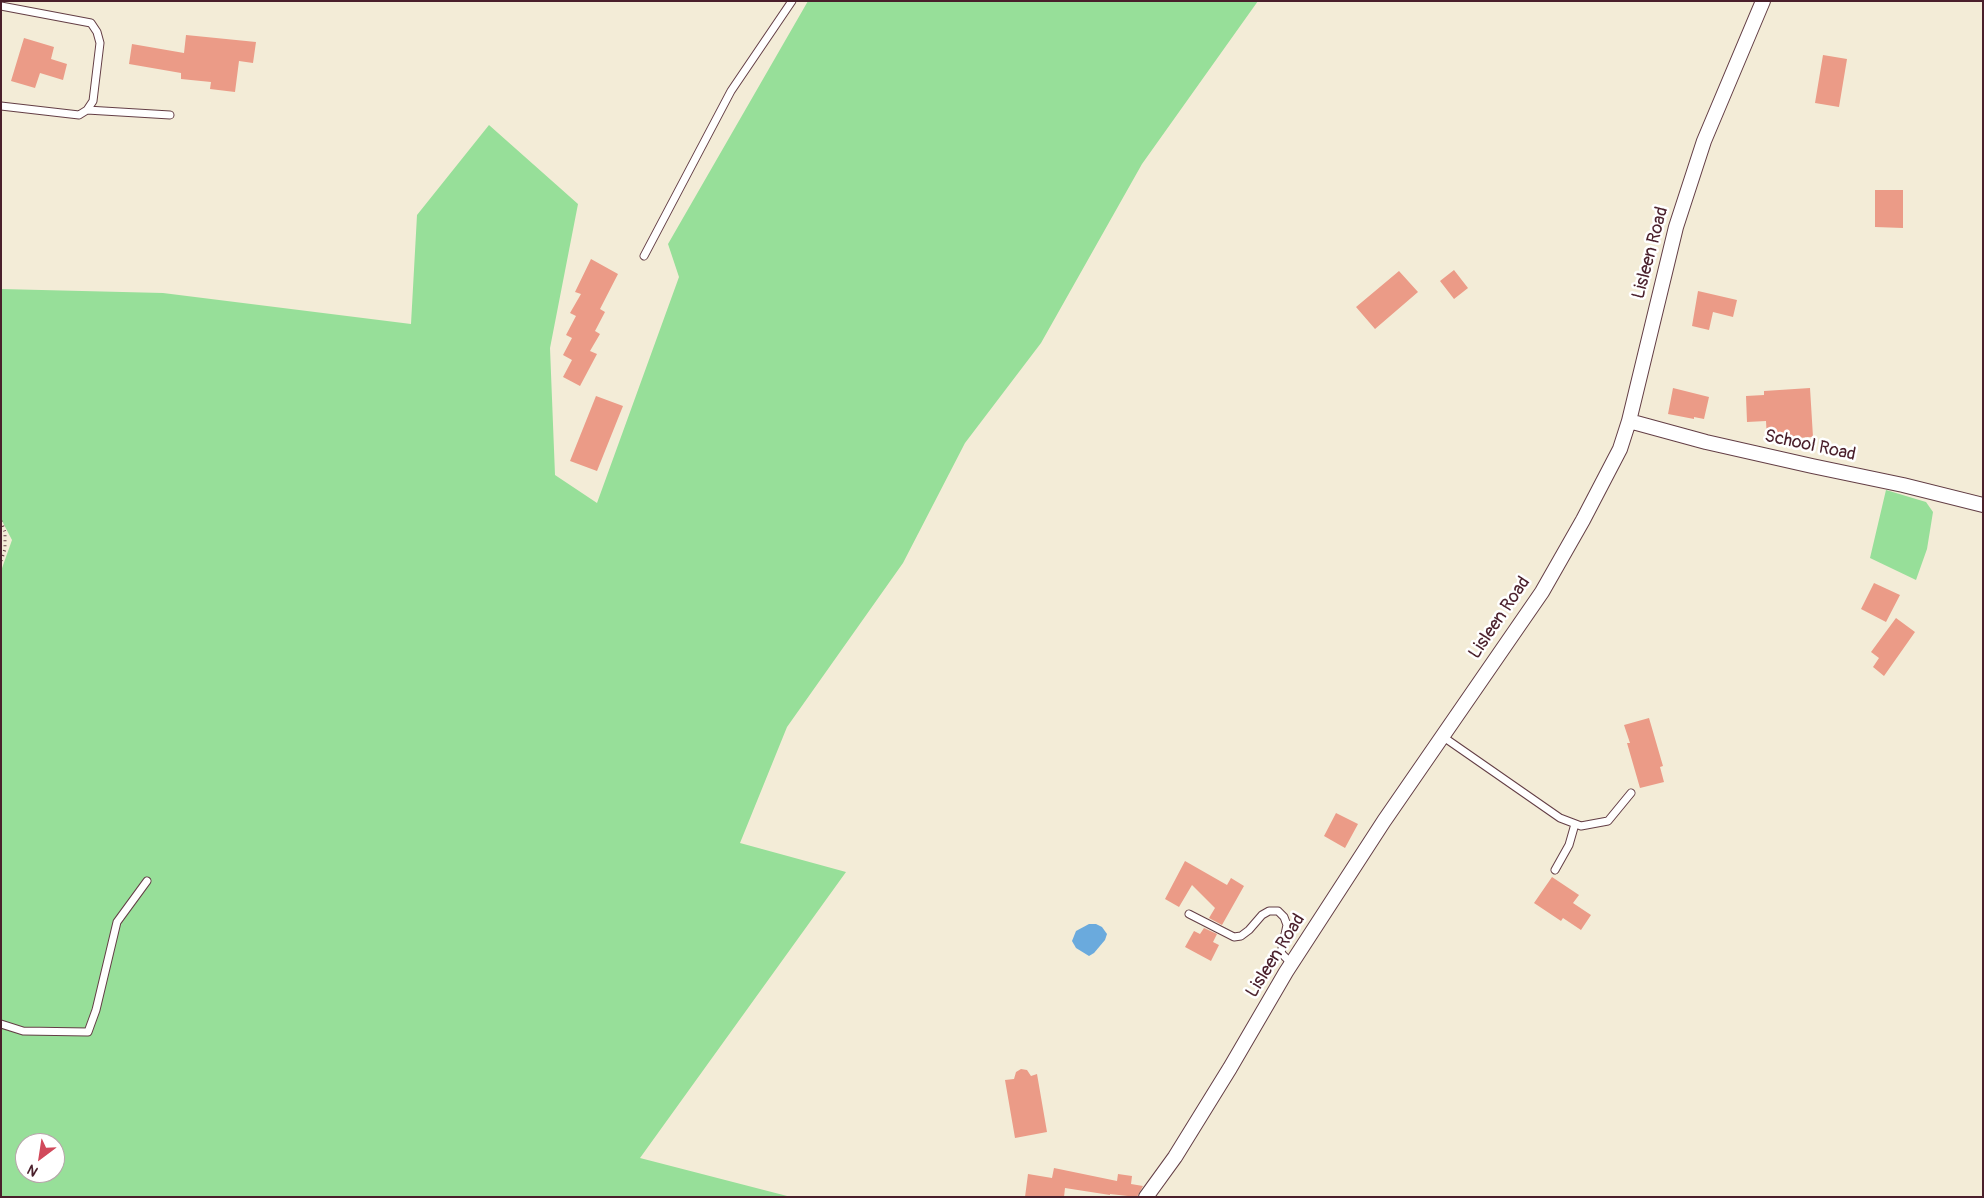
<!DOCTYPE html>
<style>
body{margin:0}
#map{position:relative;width:1984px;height:1198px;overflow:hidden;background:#f3ecd7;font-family:Pangolin,sans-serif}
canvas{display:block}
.frame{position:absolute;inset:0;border:2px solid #4a1f2b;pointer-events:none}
.north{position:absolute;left:15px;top:1133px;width:50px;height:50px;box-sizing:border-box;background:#fff;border:1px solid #b7a5aa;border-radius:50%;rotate:211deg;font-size:14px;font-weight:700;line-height:20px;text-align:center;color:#4a1f2b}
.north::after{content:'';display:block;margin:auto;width:18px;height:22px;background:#d1495b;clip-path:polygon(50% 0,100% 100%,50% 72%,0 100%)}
</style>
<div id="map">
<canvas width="1984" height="1198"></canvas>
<div class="frame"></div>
<div class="north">N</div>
</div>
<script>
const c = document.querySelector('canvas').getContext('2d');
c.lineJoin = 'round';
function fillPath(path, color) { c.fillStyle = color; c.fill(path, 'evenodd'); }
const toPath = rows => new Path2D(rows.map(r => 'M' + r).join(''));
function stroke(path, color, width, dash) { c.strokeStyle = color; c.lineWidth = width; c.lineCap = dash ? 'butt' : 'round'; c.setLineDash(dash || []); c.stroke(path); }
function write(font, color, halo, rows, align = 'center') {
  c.font = font + ' Pangolin,sans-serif'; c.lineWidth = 5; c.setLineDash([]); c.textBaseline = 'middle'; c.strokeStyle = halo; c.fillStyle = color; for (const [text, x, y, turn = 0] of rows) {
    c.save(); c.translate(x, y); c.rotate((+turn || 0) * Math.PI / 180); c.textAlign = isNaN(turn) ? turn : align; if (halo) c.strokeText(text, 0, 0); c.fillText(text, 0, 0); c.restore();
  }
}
const green = toPath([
 [808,1,1258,1,1142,164,1041,343,965,443,903,563,787,727,740,843,846,872,640,1158,791,1197,1,1197,1,571,12,540,1,519,1,289,163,293,411,324,417,215,489,125,578,204,550,348,555,475,597,503,679,277,668,244],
 [25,1143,55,1143,55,1173,25,1173],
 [1886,490,1926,502,1933,512,1927,549,1916,580,1870,558]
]);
const water = toPath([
 [1089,924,1096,924,1102,927,1107,934,1105,940,1094,953,1089,956,1076,948,1072,941,1076,931]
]);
const building = toPath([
 [186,35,256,42,253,63,239,61,235,92,210,89,211,82,181,79,181,73,129,64,132,44,184,53],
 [24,38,54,47,51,59,67,64,63,80,40,73,35,88,11,81],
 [1823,55,1847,59,1839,107,1815,103],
 [1875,190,1903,190,1903,228,1875,227],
 [591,259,618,274,600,309,605,312,595,331,600,334,590,351,597,354,580,386,563,377,572,360,563,355,572,338,566,335,576,316,570,313,581,294,575,292],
 [1454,270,1468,288,1454,299,1440,281],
 [1399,271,1418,292,1375,329,1356,307],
 [1698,291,1737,300,1733,317,1713,312,1709,330,1692,326],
 [1673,388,1709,397,1704,419,1694,417,1694,419,1668,414],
 [1810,388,1813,437,1767,440,1766,421,1747,422,1746,396,1764,395,1764,391],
 [596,396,623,406,597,471,570,461],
 [1874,583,1900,595,1886,622,1861,609],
 [1896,618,1915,632,1884,676,1873,667,1879,658,1871,652],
 [1649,718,1663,766,1660,767,1664,782,1640,788,1627,743,1630,743,1624,725],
 [1336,813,1358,824,1345,848,1324,836],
 [1185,861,1227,885,1231,878,1244,886,1222,925,1209,918,1215,908,1192,885,1179,907,1165,899],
 [1552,877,1579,895,1573,903,1591,915,1581,930,1563,918,1561,921,1534,903],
 [1204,928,1217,934,1213,942,1219,945,1211,961,1185,947,1194,931,1200,934],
 [1021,1069,1027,1070,1031,1076,1037,1074,1047,1132,1015,1138,1005,1080,1014,1079,1016,1072],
 [1054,1168,1117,1181,1118,1174,1132,1176,1131,1184,1143,1186,1137,1197,1110,1194,1110,1195,1065,1188,1064,1197,1025,1197,1028,1174,1052,1178]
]);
const path = toPath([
 [1,521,5,532,5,549,1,561]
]);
const service = toPath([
 [1,6,91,23,97,32,100,43,93,101,87,110,79,115,1,106],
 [87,110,170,115],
 [644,256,731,91,792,1],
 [1442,736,1560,818,1581,826,1608,821,1631,793],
 [1555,870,1569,845,1575,824],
 [1189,914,1234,937,1241,936,1249,930,1262,915,1269,911,1278,911,1284,917,1287,925,1281,953,1292,964],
 [1,1024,23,1031,88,1032,96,1010,117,922,147,881]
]);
const minor = toPath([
 [1629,421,1706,442,1812,466,1903,485,1983,505],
 [1146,1197,1175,1157,1230,1068,1286,972,1384,821,1542,592,1583,520,1620,449,1629,421,1676,227,1704,141,1763,1]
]);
const streetNames = [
 ["Lisleen Road",1651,253,-75],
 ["School Road",1810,446,12],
 ["Lisleen Road",1500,618,-56],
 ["Lisleen Road",1276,956,-58]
];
fillPath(green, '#97df99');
fillPath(water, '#6aaadd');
fillPath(building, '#eb9b87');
stroke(service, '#633e45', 9);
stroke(minor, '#633e45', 16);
stroke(path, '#633e45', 3, [1, 4]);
stroke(service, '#fff', 7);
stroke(minor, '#fff', 14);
write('18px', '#4a1f2b', '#fff', streetNames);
</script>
